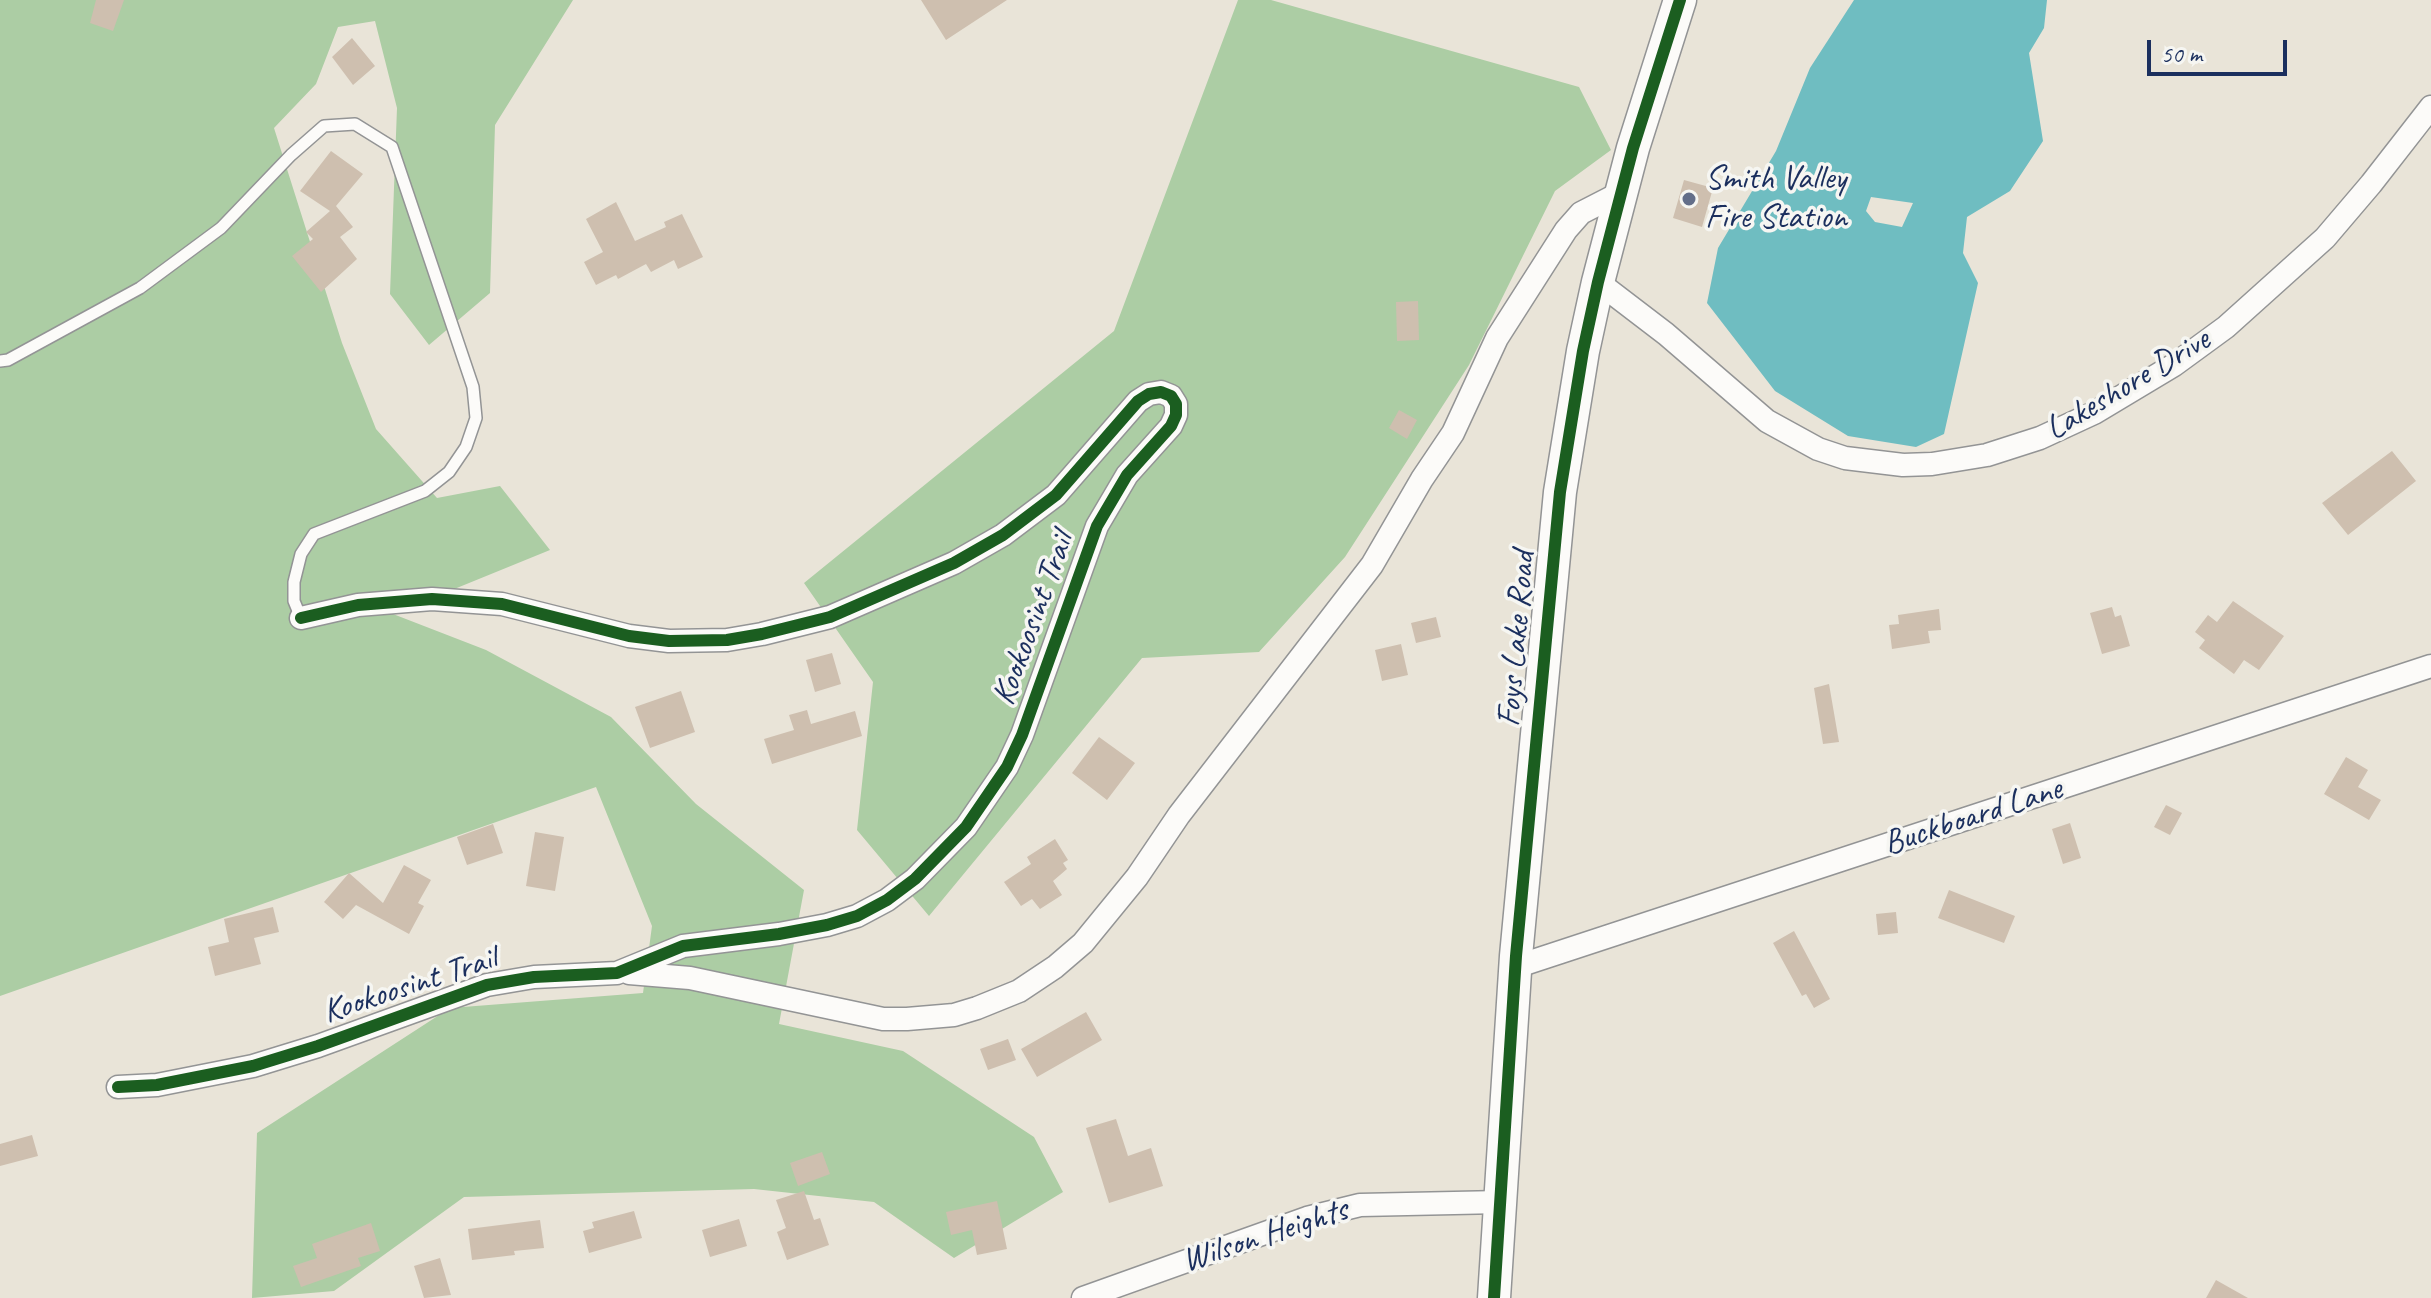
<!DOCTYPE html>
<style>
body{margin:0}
#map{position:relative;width:2431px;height:1298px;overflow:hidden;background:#e9e4d8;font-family:Caveat,sans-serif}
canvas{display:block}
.scale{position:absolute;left:2147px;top:40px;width:140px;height:36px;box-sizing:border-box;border:4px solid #1b2f5e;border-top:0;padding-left:10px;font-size:24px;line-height:28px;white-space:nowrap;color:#1b2f5e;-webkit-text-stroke:6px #f6f6f2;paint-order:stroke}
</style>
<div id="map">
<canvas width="2431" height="1298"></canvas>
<div class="scale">50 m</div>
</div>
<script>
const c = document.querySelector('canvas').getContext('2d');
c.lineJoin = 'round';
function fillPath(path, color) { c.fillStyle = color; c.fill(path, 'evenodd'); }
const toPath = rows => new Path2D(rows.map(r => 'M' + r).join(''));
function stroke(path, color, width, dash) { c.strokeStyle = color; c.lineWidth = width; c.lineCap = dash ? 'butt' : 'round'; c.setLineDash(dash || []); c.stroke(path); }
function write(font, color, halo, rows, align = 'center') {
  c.font = font + ' Caveat,sans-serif'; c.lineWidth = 7; c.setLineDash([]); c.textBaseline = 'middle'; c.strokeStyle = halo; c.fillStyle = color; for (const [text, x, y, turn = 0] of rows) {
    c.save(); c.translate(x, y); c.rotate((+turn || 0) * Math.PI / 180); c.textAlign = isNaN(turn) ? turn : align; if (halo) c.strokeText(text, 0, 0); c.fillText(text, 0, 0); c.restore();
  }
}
const forest = toPath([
 [0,0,573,0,495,125,490,293,429,345,390,294,397,108,375,21,338,27,316,84,274,128,342,343,376,429,437,498,500,486,550,550,393,614,486,650,611,717,696,804,804,890,779,1024,903,1051,1034,1137,1063,1192,954,1258,874,1202,754,1189,464,1197,334,1291,252,1298,257,1133,450,1008,643,993,652,926,596,787,0,996],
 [1238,0,1271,0,1579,87,1611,150,1555,191,1469,365,1345,557,1259,652,1142,658,929,916,857,830,873,682,804,583,1114,331]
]);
const water = toPath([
 [1854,0,2047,0,2044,28,2029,53,2043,141,2010,191,1967,217,1963,253,1978,283,1944,434,1916,447,1848,436,1775,391,1707,303,1718,248,1776,151,1810,68],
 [1871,197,1913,203,1902,227,1875,222,1866,211]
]);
const building = toPath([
 [96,0,124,0,113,31,90,23],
 [921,0,1007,0,946,40],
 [352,38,375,66,353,85,332,57],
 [331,151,363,174,336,206,353,227,340,237,357,259,321,292,292,256,313,239,306,232,330,211,300,191],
 [1684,180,1713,188,1702,227,1673,218],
 [616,202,635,241,666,227,664,222,682,214,703,257,678,269,674,260,651,272,646,264,618,279,616,275,596,285,584,262,603,252,586,219],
 [1418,301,1419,340,1397,341,1396,302],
 [1399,410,1417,420,1407,439,1389,428],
 [2392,451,2416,481,2348,535,2322,503],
 [2233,601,2284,636,2259,670,2244,660,2234,674,2199,648,2205,640,2195,632,2208,615,2217,622],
 [2112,607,2115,617,2121,615,2130,646,2102,654,2090,613],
 [1939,609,1941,630,1928,631,1930,643,1892,649,1889,625,1899,624,1898,615],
 [1436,617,1441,637,1416,643,1411,623],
 [1401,644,1408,675,1382,681,1375,650],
 [832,653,841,684,815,692,806,660],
 [1829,684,1839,742,1823,744,1814,688],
 [681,691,695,732,650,748,635,707],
 [807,710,811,724,855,711,862,736,772,764,764,739,794,730,789,715],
 [1099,737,1135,763,1107,800,1072,773],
 [2346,757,2368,770,2358,787,2381,800,2369,820,2324,794],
 [2166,805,2182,813,2170,835,2154,827],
 [2070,823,2081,858,2063,864,2052,829],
 [493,824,503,853,467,865,457,837],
 [535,832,564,837,555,891,526,886],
 [1055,839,1068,860,1063,863,1067,869,1053,881,1062,895,1040,909,1032,899,1021,906,1004,882,1031,864,1027,857],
 [404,865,431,880,418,903,424,906,409,934,356,905,343,919,324,902,349,873,383,903],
 [1949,890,2015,916,2004,943,1938,918],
 [273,907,279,932,254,938,261,964,215,976,208,947,229,942,224,919],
 [1896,912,1898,933,1878,935,1876,914],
 [1794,931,1830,999,1814,1008,1806,994,1802,996,1773,943],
 [1086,1012,1102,1040,1037,1077,1021,1049],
 [1008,1039,1016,1060,988,1070,980,1049],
 [1116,1119,1128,1156,1151,1148,1163,1186,1109,1203,1086,1128],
 [32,1135,38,1156,0,1166,0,1144],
 [822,1152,830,1174,798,1186,790,1163],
 [804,1191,814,1220,820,1218,829,1245,787,1260,777,1232,786,1228,776,1200],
 [997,1201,1007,1249,977,1255,972,1230,951,1235,946,1212],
 [634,1211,642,1238,589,1253,583,1231,594,1228,592,1222],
 [739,1219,747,1246,710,1257,702,1230],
 [540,1220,544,1248,514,1251,515,1255,472,1260,468,1229],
 [371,1223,380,1251,358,1258,361,1266,301,1287,293,1266,317,1258,312,1244],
 [440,1258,451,1295,424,1298,414,1266],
 [2216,1280,2248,1298,2206,1298]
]);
const lane = toPath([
 [0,361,8,360,140,288,221,228,291,155,324,126,355,124,392,147,473,387,476,418,466,447,449,472,425,491,314,534,301,554,294,582,294,601,301,618]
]);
const street = toPath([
 [1598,282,1666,334,1767,421,1818,449,1845,458,1903,465,1932,464,1987,455,2040,438,2094,413,2174,365,2226,327,2325,238,2371,184,2431,107],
 [1515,967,2431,666],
 [629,973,690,978,883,1019,907,1019,954,1015,977,1008,1019,991,1055,967,1083,943,1137,877,1179,815,1372,565,1422,479,1453,433,1497,338,1566,230,1581,213,1620,193],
 [118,1087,157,1085,253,1066,318,1046,487,985,534,977,617,973,683,946,779,934,827,925,857,916,887,900,915,879,966,827,1007,767,1022,735,1097,526,1127,475,1171,426,1176,415,1176,404,1171,396,1161,392,1149,394,1138,401,1056,495,1003,535,954,563,830,617,762,634,727,640,669,641,629,636,502,604,432,599,358,605,301,618],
 [1083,1298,1307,1218,1360,1205,1501,1202]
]);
const secondary = toPath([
 [1494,1298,1516,956,1560,492,1583,351,1598,282,1633,148,1680,0]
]);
const cycleway = toPath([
 [118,1087,157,1085,253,1066,318,1046,487,985,534,977,617,973,683,946,779,934,827,925,857,916,887,900,915,879,966,827,1007,767,1022,735,1097,526,1127,475,1171,426,1176,415,1176,404,1171,396,1161,392,1149,394,1138,401,1056,495,1003,535,954,563,830,617,762,634,727,640,669,641,629,636,502,604,432,599,358,605,301,618],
 [1494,1298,1516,956,1560,492,1583,351,1598,282,1633,148,1680,0]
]);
const markers = [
 [1689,199,8,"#636e89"]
];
const poiNames = [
 ["Smith Valley",1705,179],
 ["Fire Station",1705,218]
];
const streetNames = [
 ["Lakeshore Drive",2128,385,-31],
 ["Kookoosint Trail",1034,619,-70],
 ["Foys Lake Road",1517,639,-85],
 ["Buckboard Lane",1973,817,-18],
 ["Kookoosint Trail",410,986,-18],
 ["Wilson Heights",1265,1236,-18]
];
fillPath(forest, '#accda4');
fillPath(water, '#6fbdc1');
fillPath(building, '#cebfaf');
stroke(lane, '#939495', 14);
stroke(street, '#939495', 25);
stroke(secondary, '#939495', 35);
stroke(lane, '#fcfbf9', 11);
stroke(street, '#fcfbf9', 22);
stroke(secondary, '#fcfbf9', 32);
stroke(cycleway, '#1b5e20', 12);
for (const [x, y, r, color] of markers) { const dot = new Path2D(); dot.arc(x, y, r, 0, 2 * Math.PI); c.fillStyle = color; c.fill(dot); stroke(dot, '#f6f6f2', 3); }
write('34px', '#1b2f5e', '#f6f6f2', poiNames, 'left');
write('34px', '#1b2f5e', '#f6f6f2', streetNames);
</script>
